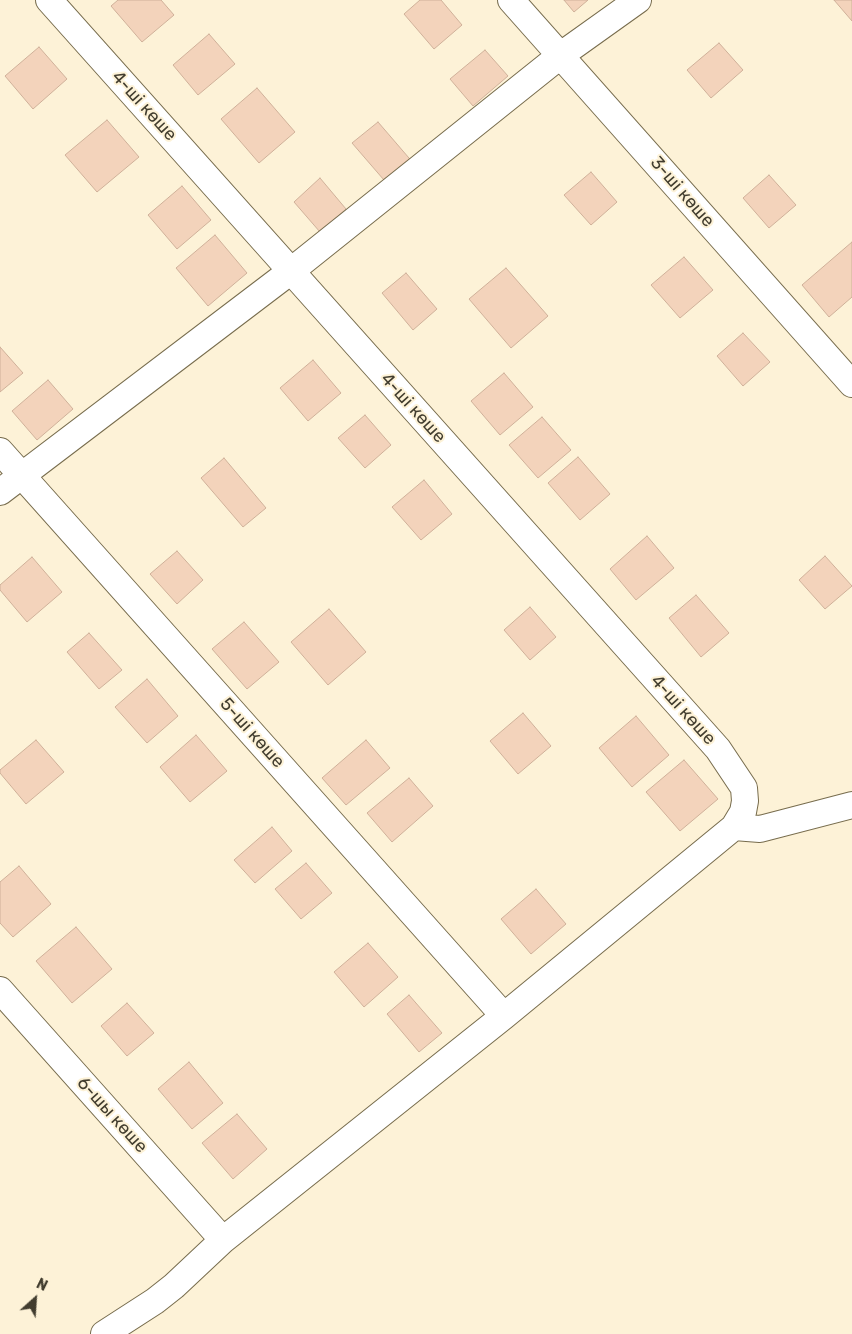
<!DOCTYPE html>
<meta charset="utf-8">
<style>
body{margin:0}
#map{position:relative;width:852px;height:1334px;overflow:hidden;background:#fdf2d7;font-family:Rubik,sans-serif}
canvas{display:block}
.north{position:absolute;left:10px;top:1274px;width:50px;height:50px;-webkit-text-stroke:4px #fdf2d7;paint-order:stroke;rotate:26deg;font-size:14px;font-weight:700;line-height:20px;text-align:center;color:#423d2f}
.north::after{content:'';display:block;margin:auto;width:18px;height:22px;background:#423d2f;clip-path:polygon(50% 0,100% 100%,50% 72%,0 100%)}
</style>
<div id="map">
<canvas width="852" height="1334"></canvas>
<div class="north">N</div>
</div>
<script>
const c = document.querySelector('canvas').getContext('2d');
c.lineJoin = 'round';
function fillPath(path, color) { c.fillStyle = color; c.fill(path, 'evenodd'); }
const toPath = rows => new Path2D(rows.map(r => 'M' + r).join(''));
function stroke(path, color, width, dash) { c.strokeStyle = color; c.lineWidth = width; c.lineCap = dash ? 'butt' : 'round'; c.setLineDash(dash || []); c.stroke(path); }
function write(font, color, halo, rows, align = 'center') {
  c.font = font + ' Rubik,sans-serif'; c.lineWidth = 4; c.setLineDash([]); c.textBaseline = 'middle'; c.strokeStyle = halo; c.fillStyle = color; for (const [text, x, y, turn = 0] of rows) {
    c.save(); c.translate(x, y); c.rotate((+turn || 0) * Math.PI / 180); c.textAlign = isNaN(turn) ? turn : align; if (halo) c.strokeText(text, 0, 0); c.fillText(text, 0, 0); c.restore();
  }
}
const building = toPath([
 [118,0,161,0,174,15,142,42,111,6,118,0],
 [420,0,441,0,462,25,434,49,404,14,420,0],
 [564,0,588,0,574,12,564,0],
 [834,0,852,0,852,21,834,0],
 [209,34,235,64,198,95,173,65,209,34],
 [719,43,743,70,711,98,687,70,719,43],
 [39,47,67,79,33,109,5,76,39,47],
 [485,50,508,76,473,106,450,79,485,50],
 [257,88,295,132,259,163,221,119,257,88],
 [107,120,139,157,97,192,65,155,107,120],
 [378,122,415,165,390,187,352,143,378,122],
 [591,172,617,202,591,225,564,195,591,172],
 [769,175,796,205,769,228,743,198,769,175],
 [320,178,346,209,320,232,294,202,320,178],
 [182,186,211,220,177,249,148,215,182,186],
 [215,235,247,273,208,306,176,268,215,235],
 [852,242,852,297,829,317,802,285,852,242],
 [684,257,713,290,680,318,651,285,684,257],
 [506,268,548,316,511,348,469,299,506,268],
 [406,273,437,309,413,330,382,293,406,273],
 [743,333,770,362,743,386,717,356,743,333],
 [0,347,23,373,0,392,0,347],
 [313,360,341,393,308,421,280,388,313,360],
 [504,373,533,407,500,435,471,401,504,373],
 [48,380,73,409,37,440,12,411,48,380],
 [365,415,391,445,365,468,338,438,365,415],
 [542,417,571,450,538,478,509,445,542,417],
 [578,457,610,494,580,520,548,483,578,457],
 [224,458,266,508,243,527,201,478,224,458],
 [424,480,452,514,421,540,392,507,424,480],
 [647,536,674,568,636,600,610,569,647,536],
 [177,551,203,580,177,604,150,574,177,551],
 [825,556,852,586,825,609,799,580,825,556],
 [32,557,62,592,27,622,0,590,0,585,32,557],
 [696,595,729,633,701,657,669,618,696,595],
 [530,607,556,637,530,660,504,630,530,607],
 [329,609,366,652,328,685,291,642,329,609],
 [244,622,279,662,247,689,212,649,244,622],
 [89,633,122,670,99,689,67,652,89,633],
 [147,679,178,716,147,743,115,707,147,679],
 [523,713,551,746,518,774,490,741,523,713],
 [636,716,669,755,632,787,599,748,636,716],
 [196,735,227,771,190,802,160,767,196,735],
 [36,740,64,772,26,804,0,773,0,770,36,740],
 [366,740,390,768,346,805,322,778,366,740],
 [684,760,718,799,680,831,646,792,684,760],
 [409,778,433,806,392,842,367,813,409,778],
 [272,827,292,851,255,883,234,860,272,827],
 [306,863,332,893,301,919,275,889,306,863],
 [19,866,51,904,13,937,0,923,0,882,19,866],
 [536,889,566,924,531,954,501,919,536,889],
 [76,927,112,969,72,1003,36,961,76,927],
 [368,943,398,977,364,1007,334,972,368,943],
 [409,995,442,1033,419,1052,387,1014,409,995],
 [127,1003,154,1033,127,1056,101,1026,127,1003],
 [189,1062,223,1103,192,1129,158,1089,189,1062],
 [237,1114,267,1149,233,1179,202,1143,237,1114]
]);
const street = toPath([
 [49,0,718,749,744,788,745,801,743,812,734,827],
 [511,0,852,384],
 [0,451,504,1016],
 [0,492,291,271,561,55,638,0],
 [0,990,223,1240],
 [104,1334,155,1301,174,1286,223,1240,504,1016,734,827,760,829,852,805]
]);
const streetNames = [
 ["4-ші көше",144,106,48],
 ["3-ші көше",682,192,49],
 ["4-ші көше",413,408,48],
 ["4-ші көше",683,710,48],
 ["5-ші көше",252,733,48],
 ["6-шы көше",112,1115,48]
];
fillPath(building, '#f3d3bb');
stroke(building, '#cfb099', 1);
stroke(street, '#776c4d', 28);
stroke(street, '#fff', 26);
write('18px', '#423d2f', '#fdf2d7', streetNames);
</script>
